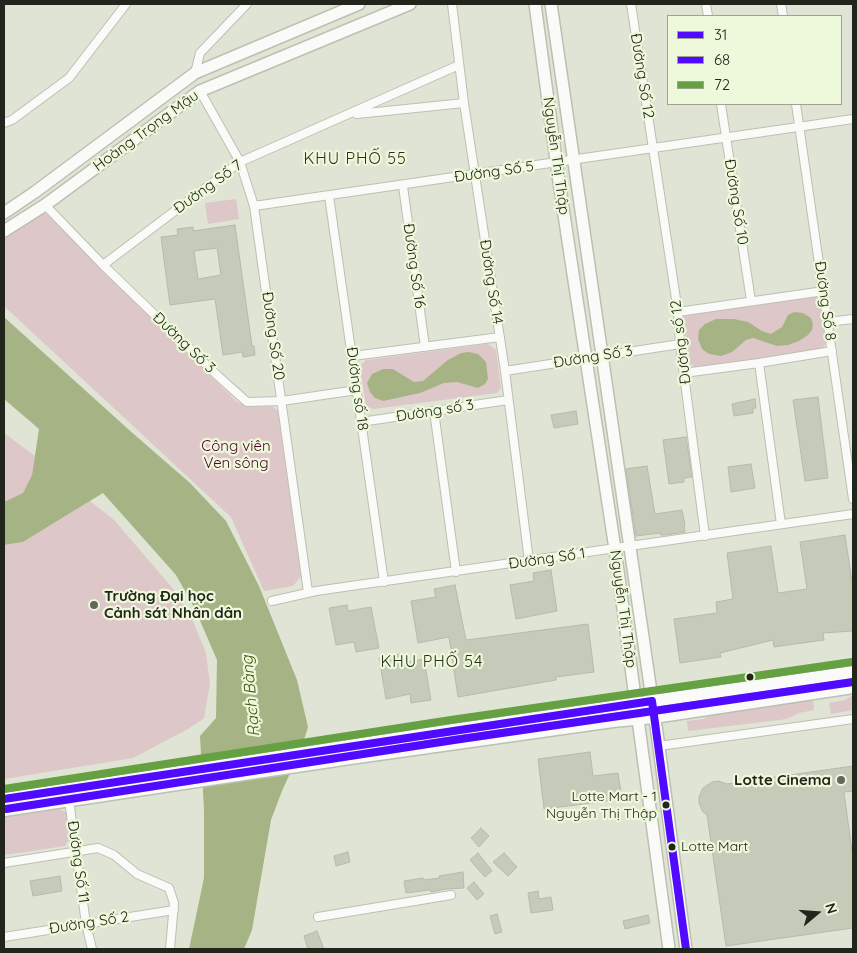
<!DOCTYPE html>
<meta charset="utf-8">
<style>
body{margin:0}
#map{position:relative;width:857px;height:953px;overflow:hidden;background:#dfe4d4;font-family:Quicksand,sans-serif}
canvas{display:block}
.frame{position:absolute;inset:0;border:5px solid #22251b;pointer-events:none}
.legend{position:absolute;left:667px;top:15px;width:175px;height:90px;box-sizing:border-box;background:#eef8db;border:1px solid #9ca48e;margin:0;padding:6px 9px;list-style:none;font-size:15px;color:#22251b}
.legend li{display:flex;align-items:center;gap:10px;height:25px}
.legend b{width:25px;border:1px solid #9ca48e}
.north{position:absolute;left:792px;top:888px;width:50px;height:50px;-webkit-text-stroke:4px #eef8db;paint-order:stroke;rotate:72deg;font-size:14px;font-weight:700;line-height:20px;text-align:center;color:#22251b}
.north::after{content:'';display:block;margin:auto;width:18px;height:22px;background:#22251b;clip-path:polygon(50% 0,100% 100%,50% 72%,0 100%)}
</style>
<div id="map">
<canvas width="857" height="953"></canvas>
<div class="frame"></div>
<ul class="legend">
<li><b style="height:6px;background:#4f0aff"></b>31</li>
<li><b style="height:6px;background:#4f0aff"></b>68</li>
<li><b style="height:6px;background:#65a143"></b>72</li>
</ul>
<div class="north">N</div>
</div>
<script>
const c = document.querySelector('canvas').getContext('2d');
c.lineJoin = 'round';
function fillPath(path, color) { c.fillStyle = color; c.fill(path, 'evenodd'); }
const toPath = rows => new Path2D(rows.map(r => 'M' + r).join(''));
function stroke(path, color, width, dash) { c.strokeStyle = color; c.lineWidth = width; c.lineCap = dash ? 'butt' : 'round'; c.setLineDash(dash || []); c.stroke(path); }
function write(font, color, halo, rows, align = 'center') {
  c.font = font + ' Quicksand,sans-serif'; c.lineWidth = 4.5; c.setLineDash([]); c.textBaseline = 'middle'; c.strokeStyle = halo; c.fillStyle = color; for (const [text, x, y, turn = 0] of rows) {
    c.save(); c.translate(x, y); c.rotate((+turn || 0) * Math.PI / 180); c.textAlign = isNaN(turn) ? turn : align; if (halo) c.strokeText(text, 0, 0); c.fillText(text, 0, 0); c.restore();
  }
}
const green = toPath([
 [236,199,239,219,208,224,205,203],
 [41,213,49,215,236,401,248,407,267,406,273,407,278,411,301,576,293,586,264,591,231,517,4,306,4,237,35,215],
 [815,295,820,299,826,343,822,349,696,368,689,363,682,318,689,313],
 [488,344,496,350,501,388,497,393,373,409,366,406,360,366,366,360],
 [4,433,35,456,32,475,23,493,4,502],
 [90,501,114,520,175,591,192,619,206,653,210,684,204,718,188,729,133,758,4,779,4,545,23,542],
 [853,695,853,710,831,714,829,703,845,700],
 [813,699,814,710,799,713,787,719,688,731,687,721,703,719,713,712],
 [59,809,66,812,70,838,65,846,4,855,4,817]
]);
const water = toPath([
 [794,312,803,313,811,318,813,324,812,330,808,335,799,341,788,345,777,346,753,338,746,340,732,352,721,356,709,354,702,349,698,339,699,330,705,324,716,319,734,319,748,322,762,331,771,334,782,327,788,315],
 [4,317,128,429,190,483,226,521,259,586,297,680,308,727,301,749,282,791,271,820,252,930,244,949,189,949,204,878,204,810,200,736,216,718,217,660,195,609,176,575,103,493,23,542,4,545,4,502,23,493,32,475,39,429,4,399],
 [469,352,478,354,486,362,488,379,485,384,478,388,457,382,444,383,420,393,383,401,375,398,370,392,367,383,372,374,383,369,393,369,414,382,423,381,448,360,461,353]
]);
const building = toPath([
 [235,225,252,346,254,346,255,355,243,357,242,352,223,355,215,299,170,305,161,237,178,235,177,229,193,227,193,231,235,225],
 [217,248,221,275,198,279,194,251,217,248],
 [818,397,828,478,805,481,793,400,818,397],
 [755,399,756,408,753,408,753,413,734,416,732,404,755,399],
 [576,411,578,424,554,428,551,415,576,411],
 [686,437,692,477,684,478,684,482,669,484,663,440,686,437],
 [751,464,755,488,731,492,728,467,751,464],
 [647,466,655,514,682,510,685,525,684,525,685,532,665,535,661,535,660,533,636,536,626,469,647,466],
 [845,535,852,582,853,582,853,631,823,633,824,640,774,647,773,640,720,653,721,657,680,663,674,619,717,613,716,602,733,599,727,553,771,546,778,593,807,589,800,542,845,535],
 [551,570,557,611,516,619,510,585,534,581,533,573,551,570],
 [455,585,466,640,588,624,594,672,556,677,556,680,458,697,449,637,418,643,411,601,436,597,434,589,455,585],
 [347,605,348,611,371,607,379,648,356,652,354,642,336,645,329,608,347,605],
 [400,654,401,663,424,659,431,700,411,703,410,694,386,699,379,658,400,654],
 [590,752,593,776,618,773,622,799,544,809,538,759,590,752],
 [853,766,853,791,844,792,853,859,853,928,726,946,707,815,703,812,699,803,699,797,703,788,712,782,718,781,727,784,853,766],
 [481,828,489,836,479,847,471,838,481,828],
 [348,852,350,862,336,866,334,856,348,852],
 [478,853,492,871,485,877,470,860,478,853],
 [504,853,517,867,508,876,493,862,504,853],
 [463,872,464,888,446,889,431,892,430,890,406,893,404,881,423,878,423,880,440,878,439,876,463,872],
 [60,876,62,891,33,896,30,881,60,876],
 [474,882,484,894,477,900,467,888,474,882],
 [538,891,539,899,551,897,553,910,531,913,528,893,538,891],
 [497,914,502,932,495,934,490,916,497,914],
 [648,915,650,923,625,929,623,921,648,915],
 [317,931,324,949,308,949,304,936,317,931]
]);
const street = toPath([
 [452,4,464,103,505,371,529,561],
 [631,4,678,312,680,344,705,536],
 [706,4,708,16],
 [781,4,783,16],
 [195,73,200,53,247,4],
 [200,91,240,162,254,206,308,592],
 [721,104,751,301],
 [796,104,853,499],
 [357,114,464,103],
 [4,123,12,120,69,78,126,4],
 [403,186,425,347],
 [329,196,384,582],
 [45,205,103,265,218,376,247,402,282,401,357,390],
 [254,206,853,119],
 [103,265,240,162,459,65],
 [678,312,824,291],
 [828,322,853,319],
 [353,356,500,337],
 [759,363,781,524],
 [505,371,680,344],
 [684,373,759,363,832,351],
 [434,411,456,572],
 [361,422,508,400],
 [272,601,316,591,853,514],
 [659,746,853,719],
 [69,800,86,924,92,949],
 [4,863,98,848,114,855,137,874,169,888,174,903,170,949],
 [318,917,451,895],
 [4,937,174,910]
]);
const secondary = toPath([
 [535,4,559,182,615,549,669,949],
 [551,4,658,740,686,949],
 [4,213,35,192,195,73,359,4],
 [4,231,45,205,200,91,410,4]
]);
const primary = toPath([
 [4,799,453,730,853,672],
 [4,810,350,758,613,721,654,717,853,687]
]);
const bus1 = toPath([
 [4,799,652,701,686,949]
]);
const bus2 = toPath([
 [6,809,454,740,853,682]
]);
const bus3 = toPath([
 [4,789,451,720,852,662]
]);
const markers = [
 [94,605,5,"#64685c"],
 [750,677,4.5,"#22251b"],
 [841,780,5,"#64685c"],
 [666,805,4.5,"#22251b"],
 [672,847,4.5,"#22251b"]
];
const busNames = [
 ["Lotte Mart - 1",657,797],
 ["Nguyễn Thị Thập",657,814],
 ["Lotte Mart",681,847,"left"]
];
const streetNames = [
 ["Đường Số 12",642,76,81],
 ["Hoàng Trọng Mậu",146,131,-36],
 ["Nguyễn Thị Thập",556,156,82],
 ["Đường Số 5",494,172,-8],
 ["Đường Số 7",208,187,-36],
 ["Đường Số 10",736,202,81],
 ["Đường Số 16",414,266,82],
 ["Đường Số 14",491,282,81],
 ["Đường Số 8",825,301,82],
 ["Đường Số 20",273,336,82],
 ["Đường số 12",681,342,-97],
 ["Đường Số 3",184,343,44],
 ["Đường Số 3",593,357,-9],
 ["Đường số 18",357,389,82],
 ["Đường số 3",435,411,-9],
 ["Đường Số 1",547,559,-8],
 ["Nguyễn Thị Thập",623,609,82],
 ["Đường Số 11",78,862,82],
 ["Đường Số 2",89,923,-9]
];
const parkNames = [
 ["Công viên",236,446],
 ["Ven sông",236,463]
];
const poiNames = [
 ["Trường Đại học",104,596],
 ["Cảnh sát Nhân dân",104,613],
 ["Lotte Cinema",831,780,"right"]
];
const neighbourhoodNames = [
 ["KHU PHỐ 55",355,159],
 ["KHU PHỐ 54",432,662]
];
const waterNames = [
 ["Rạch Bàng",251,696,-95]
];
fillPath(green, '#ddc7c8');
fillPath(water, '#a6b485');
fillPath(building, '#c5cbb8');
stroke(building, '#b6baae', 1);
stroke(street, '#bcc0b3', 10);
stroke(secondary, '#bcc0b3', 14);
stroke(primary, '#bcc0b3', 15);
stroke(street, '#fafbf9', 8);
stroke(secondary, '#fafbf9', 11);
stroke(primary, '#fafbf9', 12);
stroke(bus1, '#4f0aff', 8);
stroke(bus2, '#4f0aff', 8);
stroke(bus3, '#65a143', 8);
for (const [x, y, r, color] of markers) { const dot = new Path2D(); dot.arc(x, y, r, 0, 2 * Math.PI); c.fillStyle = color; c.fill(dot); stroke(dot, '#eef8db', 2); }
write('14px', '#22251b', '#eef8db', busNames, 'right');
write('15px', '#22251b', '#eef8db', streetNames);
write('15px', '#50002c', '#eef8db', parkNames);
write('bold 15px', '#22251b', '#eef8db', poiNames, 'left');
c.letterSpacing = '1px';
write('16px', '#2a311a', '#eef8db', neighbourhoodNames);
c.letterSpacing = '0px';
write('italic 16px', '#44540d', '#eef8db', waterNames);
</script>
